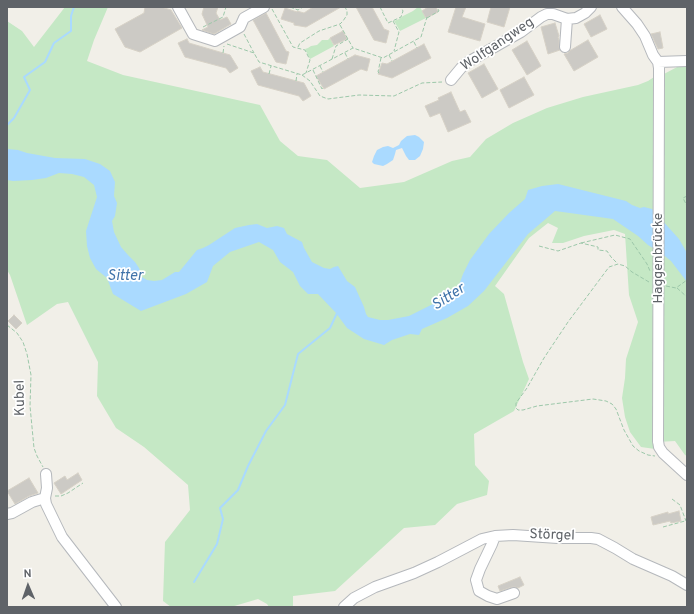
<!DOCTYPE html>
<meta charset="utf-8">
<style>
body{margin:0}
#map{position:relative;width:694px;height:614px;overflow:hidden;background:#f1efe8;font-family:Overpass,sans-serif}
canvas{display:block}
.frame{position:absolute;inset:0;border:8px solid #5f6368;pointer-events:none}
.north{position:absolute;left:8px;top:566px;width:40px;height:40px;-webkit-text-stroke:3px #fff;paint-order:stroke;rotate:358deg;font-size:11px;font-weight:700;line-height:16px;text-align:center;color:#5f6368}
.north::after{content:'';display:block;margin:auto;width:14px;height:18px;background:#5f6368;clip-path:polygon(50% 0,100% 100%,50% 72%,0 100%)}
</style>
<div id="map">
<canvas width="694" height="614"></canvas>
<div class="frame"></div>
<div class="north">N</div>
</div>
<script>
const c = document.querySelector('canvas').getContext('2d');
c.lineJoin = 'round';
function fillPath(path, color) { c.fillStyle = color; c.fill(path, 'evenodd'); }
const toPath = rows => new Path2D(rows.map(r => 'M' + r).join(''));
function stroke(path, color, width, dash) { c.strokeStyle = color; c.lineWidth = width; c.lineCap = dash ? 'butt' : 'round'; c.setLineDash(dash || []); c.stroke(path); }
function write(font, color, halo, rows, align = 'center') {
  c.font = font + ' Overpass,sans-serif'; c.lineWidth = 3.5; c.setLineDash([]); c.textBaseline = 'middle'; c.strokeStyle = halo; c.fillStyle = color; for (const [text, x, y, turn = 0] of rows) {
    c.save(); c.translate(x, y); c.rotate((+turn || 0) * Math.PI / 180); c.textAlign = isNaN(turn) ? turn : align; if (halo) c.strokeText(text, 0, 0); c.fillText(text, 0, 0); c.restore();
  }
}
const green = toPath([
 [65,7,108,7,94,40,87,61,123,75,260,105,280,141,298,156,327,160,360,188,404,182,452,161,470,157,486,139,513,123,547,108,583,97,638,85,648,81,657,75,662,75,681,65,687,65,687,456,685,455,675,441,657,442,655,449,641,447,630,432,625,417,622,398,625,378,626,359,638,322,629,295,625,234,614,230,584,236,563,243,552,243,558,228,548,223,529,238,495,286,504,294,523,362,529,379,514,411,474,434,475,465,489,481,487,495,457,504,435,525,404,528,335,591,293,596,293,607,269,607,267,604,258,599,231,607,171,607,163,601,165,542,190,510,188,485,144,447,116,428,97,396,98,362,68,302,57,304,27,325,10,275,7,270,7,21,22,31,34,47],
 [418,7,420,7,426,18,400,31,394,21,399,19,403,16,413,11],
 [330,38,334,46,310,59,305,49,308,48,311,46,317,45,322,40,328,40]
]);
const water = toPath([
 [415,135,419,137,424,142,423,149,420,156,415,160,409,160,406,156,402,148,396,150,395,154,393,160,387,164,383,166,374,164,372,162,374,156,377,150,383,147,388,146,393,148,399,145,401,141,407,136],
 [7,149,18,150,27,153,55,158,85,159,100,164,110,171,115,182,114,196,117,203,115,216,112,221,114,232,121,247,128,255,135,262,139,268,141,273,142,277,147,280,154,281,162,280,175,272,179,272,197,250,203,248,209,245,235,228,249,225,257,224,267,228,277,226,284,228,287,234,302,242,304,248,312,262,324,268,330,269,334,267,338,266,347,281,355,287,364,307,366,314,368,317,380,320,388,320,409,316,445,298,459,285,463,274,470,260,489,234,509,213,525,199,528,190,542,186,558,184,626,201,632,205,640,208,644,207,652,209,679,239,687,253,687,282,671,261,661,253,648,245,638,236,613,219,577,214,555,211,528,234,484,291,468,306,447,318,422,329,419,335,410,334,392,340,384,345,364,339,347,328,336,313,318,294,308,294,300,286,293,272,280,262,273,250,259,242,230,252,213,266,207,282,186,294,141,311,113,294,107,278,96,269,90,258,87,246,86,231,97,197,94,185,84,177,72,174,59,173,46,178,32,180,13,181,7,180]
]);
const stream = toPath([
 [7,125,14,118,30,90,24,77,45,62,54,43,71,31,71,16,74,7],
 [194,582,217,544,223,519,220,508,238,490,248,466,266,431,285,405,298,354,330,328,337,313]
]);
const building = toPath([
 [145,7,161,7,171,10,182,28,140,52,125,47,115,29,144,13,145,7],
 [204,7,218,7,216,13,220,20,227,17,231,24,214,34,202,30,208,27,202,14,204,7],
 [313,7,341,7,306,27,294,25,294,23,281,19,285,8,297,12,297,11,304,13,313,7],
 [356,7,372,7,384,29,389,31,386,43,374,40,356,7],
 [428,7,436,7,438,12,426,18,422,11,428,7],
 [456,7,466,7,462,17,485,24,480,41,448,32,456,7],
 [491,7,510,7,504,27,487,22,491,7],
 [266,13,286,51,289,52,286,64,276,62,253,20,266,13],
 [600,15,607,29,591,37,584,24,600,15],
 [555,23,559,36,558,37,559,40,559,47,560,50,548,54,541,27,555,23],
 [343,31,347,39,334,45,330,38,343,31],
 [660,32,663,48,658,49,651,34,660,32],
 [187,39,189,43,230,55,238,68,230,73,226,68,185,57,178,43,187,39],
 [588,40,598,57,574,71,564,54,568,53,571,50,588,40],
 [527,41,541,66,527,75,512,50,527,41],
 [424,44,431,58,392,78,378,74,382,63,387,64,424,44],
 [355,55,370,59,367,71,361,69,324,89,316,76,355,55],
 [484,64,498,89,482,98,468,73,484,64],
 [260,67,263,72,304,83,311,96,303,101,299,96,258,85,251,71,260,67],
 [524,77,534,95,509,108,500,90,524,77],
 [451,92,460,112,465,110,471,122,448,132,440,113,430,117,425,106,439,100,438,98,451,92],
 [14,315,22,323,16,329,8,321,14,315],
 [78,473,82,480,61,494,54,483,65,476,67,480,78,473],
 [29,478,38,493,29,496,15,504,7,491,29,478],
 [679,511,681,521,671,523,670,521,653,525,651,517,668,512,668,514,679,511],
 [520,577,524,585,518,588,515,587,512,587,500,591,498,586,520,577]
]);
const path = toPath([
 [290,7,298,10,303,7],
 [380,7,388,23,401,17,403,11,401,7],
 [272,9,293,47,305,50,310,60,306,73],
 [427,18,439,11,437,7],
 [393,21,399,32,394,51],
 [340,25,353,48],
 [203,27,223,17,226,7],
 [244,34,254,53],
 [414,42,417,48],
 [227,44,254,53,259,62,302,75,353,48,383,58,421,37,427,17],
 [298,47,300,43,319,31,340,24,343,21,347,15,347,11,345,7],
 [223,53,224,46],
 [345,53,348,59],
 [389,55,392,61],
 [332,59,336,46,348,39],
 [320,66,323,72],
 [313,70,322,89,323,88],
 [379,73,378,72,381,58],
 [269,74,271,66],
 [302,75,310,81,320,96,328,99,359,95,394,96,422,83,442,82],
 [296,81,297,74],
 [687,196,683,198,687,206],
 [581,243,615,235,630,239,647,264,650,271],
 [539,246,558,251,581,243,598,247,598,250,607,251,611,257,617,263],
 [649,282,632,272,625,266,618,264,609,267,568,322,544,358,527,388,516,403,516,408,518,410,523,410,537,406,593,399,606,401,612,404,616,409,624,430,633,446,639,451,648,455,655,456],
 [666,286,676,288,687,280],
 [677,288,687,297],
 [7,325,17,333,23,342,27,354,31,375,30,406,34,448,37,456,43,467],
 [55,496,61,496,68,493,83,483],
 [672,499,680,505,686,521,687,521],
 [663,527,685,521]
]);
const minor = toPath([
 [178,7,193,34,215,41,240,27,244,18,264,7],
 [622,7,637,24,645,36,653,55,658,62,659,68,659,75],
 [565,47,567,19],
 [658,62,687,61],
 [451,80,461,68,468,62,521,32,541,17,547,14,553,14,567,19,576,18,585,13,591,7],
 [658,441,659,447,663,453,687,475],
 [46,474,47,488,45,498,46,504,62,537,116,607],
 [7,514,12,513,32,502,45,498],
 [495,536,492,544,480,569,476,580,479,591,488,596,497,599,514,593],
 [344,607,354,598,375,587,414,573,438,562,482,539,495,536,513,535,558,538,591,538,598,539,615,548,633,559,672,576,687,585]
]);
const minorBridge = toPath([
 [658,441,659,75]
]);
const streetNames = [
 ["Wolfgangweg",498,45,-34],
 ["Haggenbrücke",659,258,-90],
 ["Kubel",21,398,-91],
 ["Störgel",552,536,2]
];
const waterNames = [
 ["Sitter",125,277],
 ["Sitter",449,298,-33]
];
fillPath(green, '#c5e8c5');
fillPath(water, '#aadaff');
stroke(stream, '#aadaff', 2);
fillPath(building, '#cccac5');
stroke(building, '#d6d1c6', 1);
stroke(minor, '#b5b8bc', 12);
stroke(path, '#9cc7a9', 1, [4, 2]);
stroke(minor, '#fff', 10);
stroke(minorBridge, '#b5b8bc', 12, []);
stroke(minorBridge, '#fff', 10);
write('14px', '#5f6368', '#fff', streetNames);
write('italic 15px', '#4174aa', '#fff', waterNames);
</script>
